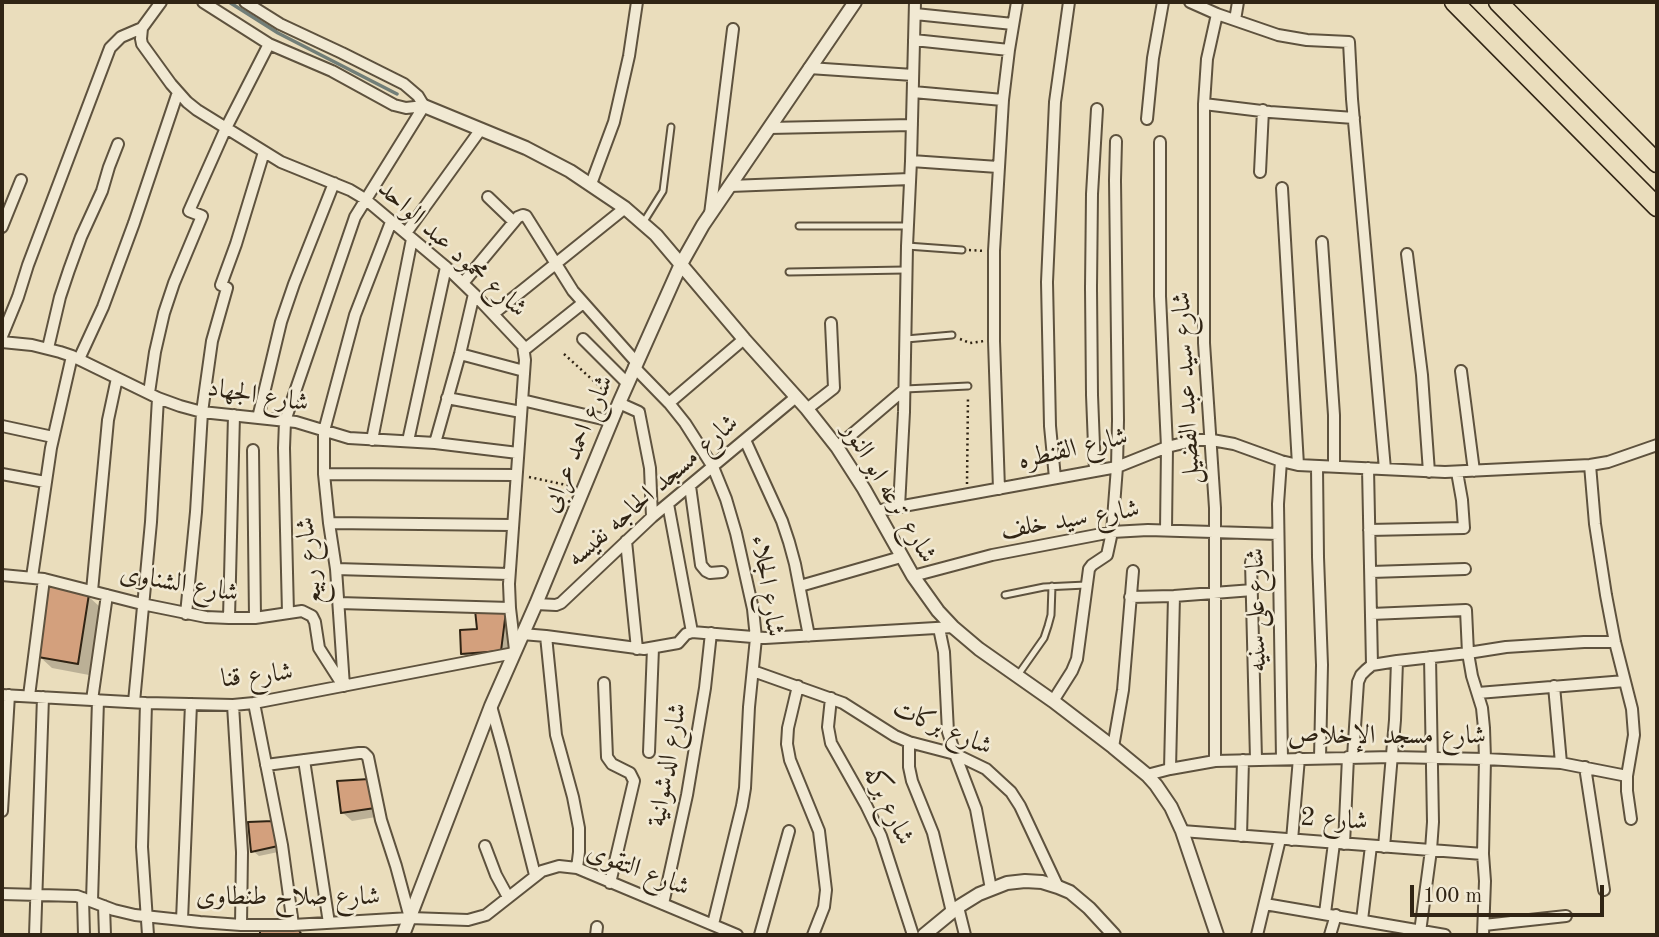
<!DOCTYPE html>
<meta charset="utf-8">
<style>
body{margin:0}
#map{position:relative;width:1659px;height:937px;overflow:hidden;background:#eaddbc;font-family:"Old Standard TT",serif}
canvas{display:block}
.frame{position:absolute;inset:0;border:4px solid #302414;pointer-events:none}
.scale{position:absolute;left:1410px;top:885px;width:194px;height:32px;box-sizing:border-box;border:4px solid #302414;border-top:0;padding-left:9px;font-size:21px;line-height:24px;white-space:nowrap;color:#302414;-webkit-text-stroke:5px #f1e9d3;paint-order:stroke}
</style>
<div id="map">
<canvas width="1659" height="937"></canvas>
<div class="frame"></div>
<div class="scale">100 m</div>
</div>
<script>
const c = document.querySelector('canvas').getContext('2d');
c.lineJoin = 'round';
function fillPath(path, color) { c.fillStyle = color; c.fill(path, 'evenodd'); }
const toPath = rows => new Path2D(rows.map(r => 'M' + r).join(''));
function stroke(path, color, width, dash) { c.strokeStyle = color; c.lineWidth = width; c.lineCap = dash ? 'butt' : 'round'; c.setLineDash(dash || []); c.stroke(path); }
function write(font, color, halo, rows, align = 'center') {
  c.font = font + ' "Old Standard TT",Amiri,serif'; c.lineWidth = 5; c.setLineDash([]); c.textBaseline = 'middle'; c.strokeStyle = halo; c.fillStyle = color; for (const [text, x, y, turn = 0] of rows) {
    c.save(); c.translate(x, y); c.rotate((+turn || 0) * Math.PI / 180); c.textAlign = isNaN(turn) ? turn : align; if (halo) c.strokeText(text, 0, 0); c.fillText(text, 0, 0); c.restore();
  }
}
const shadow = toPath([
 [88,596,100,607,89,675,52,668,40,657],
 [505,613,513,621,509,659,471,662,462,653,479,631],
 [368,781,382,816,352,821,343,813],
 [272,823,283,851,259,856,253,851]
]);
const stream = toPath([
 [229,2,278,33,397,94]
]);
const building = toPath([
 [48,584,89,594,78,664,38,657,48,584],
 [475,610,506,611,501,651,461,654,460,630,477,629,475,610],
 [369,779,375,808,341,813,337,781,369,779],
 [273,821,278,846,251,852,248,822,273,821],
 [260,929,298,929,302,935,260,935,260,929]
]);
const path = toPath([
 [969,250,984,251],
 [960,339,970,343,984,341],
 [564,354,608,394],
 [529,477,571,486],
 [967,484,968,396]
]);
const service = toPath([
 [643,223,663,191,671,127],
 [799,226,908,226],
 [907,246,962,250],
 [789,272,905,270],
 [906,339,952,335],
 [905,389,968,386],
 [1005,595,1044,587,1086,585],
 [1018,675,1044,638,1048,626,1051,615,1052,586]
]);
const minor = toPath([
 [161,2,142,28,141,39,142,44,171,84,187,102,197,110,281,162,350,190,365,199,446,267,474,294,523,346,525,360,509,584,510,608,515,650],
 [203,2,269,44,332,71,394,105,406,108,424,106],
 [245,2,280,24,342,53,404,84,418,96,424,106],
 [1190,2,1217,14,1278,35,1307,40,1349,42,1352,99,1385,469],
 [915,14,1013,24],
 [1235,20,1238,2],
 [914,40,1009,50],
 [809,68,913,75],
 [913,92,1003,100],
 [1204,104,1270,112,1354,118],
 [1147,119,1153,58,1163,2],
 [769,128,912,125],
 [1160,142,1160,296,1167,447,1166,530],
 [911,161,998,167],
 [1260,172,1263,110],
 [591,184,614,122,629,56,637,2],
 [730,186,910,179],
 [1282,188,1298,465],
 [488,197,514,222],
 [710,214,733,29],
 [2,227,21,180],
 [406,233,481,129],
 [1322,242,1334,415,1334,466],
 [1407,254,1422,375,1429,472],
 [463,283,518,217,523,215,526,216,573,291,637,363],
 [493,314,625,208],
 [2,336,18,297,28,265,110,48,121,37,142,28],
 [583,339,627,383],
 [2,342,32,345,60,352,72,356,158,398,180,406,202,412,296,422,349,438,435,443,518,453],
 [48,348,60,297,69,270,81,237,102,191,109,167,118,144],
 [524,350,583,303],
 [460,354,524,371],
 [79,359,103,307,134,223,178,92],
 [634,367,669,403,685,423,713,467,726,499,736,533,753,609,756,638,749,707,745,788,742,806,713,924],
 [1461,371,1474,471],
 [149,393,155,352,164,313,174,283,202,216,189,211,226,128,269,44],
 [447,398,521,412],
 [522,400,611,421],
 [619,403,639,412,650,468,652,517],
 [669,403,744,339],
 [807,409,834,388,831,323],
 [258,418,281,322,294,284,334,183],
 [2,426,53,437],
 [372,440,412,239],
 [745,440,782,521,789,542,795,564,809,636],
 [408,441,446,267],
 [435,443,460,354,474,294],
 [837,447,905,389],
 [253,450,255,618],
 [1281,461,1278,504,1282,759],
 [1590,465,1595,524,1606,595,1615,642,1632,709,1634,735,1627,776,1627,791,1631,819],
 [1317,467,1318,557,1322,665,1320,758],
 [1368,468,1372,665],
 [1095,471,1092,395,1091,288,1092,194,1097,109],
 [2,474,45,482],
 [324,474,516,475],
 [1055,478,1050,426,1047,282,1055,102,1069,2],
 [690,486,701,565,706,571,710,573,722,572],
 [999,489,994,341,994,251,1003,100,1009,50,1017,2],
 [668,504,692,632],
 [899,507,904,412,907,246,911,161,915,2],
 [876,511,1117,467,1167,447,1196,440,1212,440,1234,444,1281,461,1298,465,1445,472,1590,465,1608,462,1657,445],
 [329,523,512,525],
 [1369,530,1464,528,1462,500,1457,472],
 [626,541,637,649],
 [1251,562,1256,759],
 [336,569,509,574],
 [1371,572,1465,569],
 [2,575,44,579,142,604,206,617,229,618,255,618,302,611,312,616,315,622,319,648,342,684],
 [913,576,992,555,1112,532,1148,530,1278,534],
 [32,577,51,448,72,356],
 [800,586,901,557],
 [92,591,108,420,117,378],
 [1130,597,1174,596,1253,590],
 [339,603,510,608],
 [536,604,556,605,561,603,652,517,796,397],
 [288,613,284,448,285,421,355,217,424,106],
 [186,614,196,512,202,412,212,341,227,288,221,285,236,244,264,152],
 [1371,614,1466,610,1468,653,1506,647,1584,642,1615,642],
 [229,618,234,415],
 [939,628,944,652,948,732,955,754,976,809,991,889],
 [522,634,546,636,644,649,678,643,686,634,692,632,765,638,953,627],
 [546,636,556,735,573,797,579,828,579,852,577,868],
 [753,671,843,703,895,736,909,742,955,754,986,769,1011,792,1020,806,1058,887],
 [604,683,607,757,612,764,630,773,634,781,610,883],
 [344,686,336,569,329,523,324,474,324,431,355,315,391,222],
 [798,686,788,728,787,744,790,760,819,831,826,890,824,907,813,935],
 [1554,686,1561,763],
 [1478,693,1625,681],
 [2,695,146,703,233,705,254,703,514,653],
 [29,696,44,579],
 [831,698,828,727,831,743,866,805,881,836,913,935],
 [92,700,107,595],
 [1053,701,1072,671,1077,659,1089,569,1092,565,1107,555,1112,532,1117,467,1118,420,1115,180,1116,141],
 [134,702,151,522,158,398],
 [146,703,142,847,148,935],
 [254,703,282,845,293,925],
 [233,705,242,852,241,925],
 [491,706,503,749,535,875],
 [909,742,909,767,912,781,933,833,952,912],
 [1113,747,1123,690,1133,571],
 [649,752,653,648],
 [1353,757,1358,682,1361,675,1366,670,1372,665,1397,661,1468,653,1472,676,1482,708,1484,728,1485,759,1483,854,1485,881,1483,935],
 [304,760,329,923],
 [1215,761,1215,508,1204,343,1204,104,1207,59,1217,14],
 [266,765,359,753,364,753,368,757,381,820,396,866,410,918],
 [1585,767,1604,890],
 [1170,769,1174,596],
 [1147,775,1170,769,1215,761,1392,757,1485,759,1561,763,1627,776],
 [2,811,9,695],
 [1182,831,1483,854],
 [1241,836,1243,760],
 [1292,840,1299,758],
 [1344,844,1348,757],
 [485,846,496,875,508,897],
 [1384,847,1395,720,1397,661],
 [2,894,77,896,114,910,135,915,200,922,241,925,293,925,410,918,468,920,486,915,542,871,559,866,577,868,737,935],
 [83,898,84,935],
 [92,901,98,700],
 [663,904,687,795,705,688,711,633],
 [1265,904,1445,935],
 [104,906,105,935],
 [958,907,965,935],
 [1325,913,1334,843],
 [182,920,191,704],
 [1362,920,1371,846],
 [1484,925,1566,916],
 [1420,932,1431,850,1433,822,1430,657],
 [35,935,43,697],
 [596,935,597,927],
 [760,935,789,831],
 [1257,935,1280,839],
 [1330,935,1336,915]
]);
const tertiary = toPath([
 [424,106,526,148,570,171,625,208,656,235,744,339,807,409,837,447,864,489,913,576,938,611,953,627,979,649,1053,701,1113,747,1147,775,1156,785,1171,807,1182,831,1217,935],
 [403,935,491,706,536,604,619,403,681,264,703,225,855,2],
 [924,935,958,907,979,894,1007,883,1025,881,1042,882,1058,887,1070,892,1089,908,1114,935]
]);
const trunk = toPath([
 [1454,2,1657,207],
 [1498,2,1657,163]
]);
const streetNames = [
 ["شارع محمود عبد الواحد",452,249,42],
 ["شارع سيد عبد الفضيل",1187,388,-93],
 ["شارع الجهاد",258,396,9],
 ["شارع احمد عرابى",578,444,-67],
 ["شارع القنطره",1073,449,-13],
 ["شارع مسجد الحاجه نفيسه",653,491,-41],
 ["شارع ترعه ابو النور",889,493,59],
 ["شارع سيد خلف",1070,520,-9],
 ["شارع ربيع",310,561,-96],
 ["شارع الشناوى",179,584,10],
 ["شارع الجلاء",767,586,81],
 ["شارع على سنيه",1257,610,-91],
 ["شارع قنا",257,676,-6],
 ["شارع بركات",942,728,23],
 ["شارع مسجد الإخلاص",1387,736],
 ["شارع الدشوانية",668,765,-80],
 ["شارع بركه",888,806,64],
 ["شارع 2",1334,820,4],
 ["شارع التقوى",638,870,21],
 ["شارع صلاح طنطاوى",288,897]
];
fillPath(shadow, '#0003');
stroke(stream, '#717e78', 3.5);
fillPath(building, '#d3a07d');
stroke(building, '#302414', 2);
stroke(service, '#5e523e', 9);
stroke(minor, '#5e523e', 14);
stroke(tertiary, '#5e523e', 16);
stroke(trunk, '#302414', 21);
stroke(path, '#302414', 2.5, [2, 3.5]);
stroke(service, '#f1e9d3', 5);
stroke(minor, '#f1e9d3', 10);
stroke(tertiary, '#f1e9d3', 12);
stroke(trunk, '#eaddbc', 18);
write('26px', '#302414', '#f1e9d3', streetNames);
</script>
